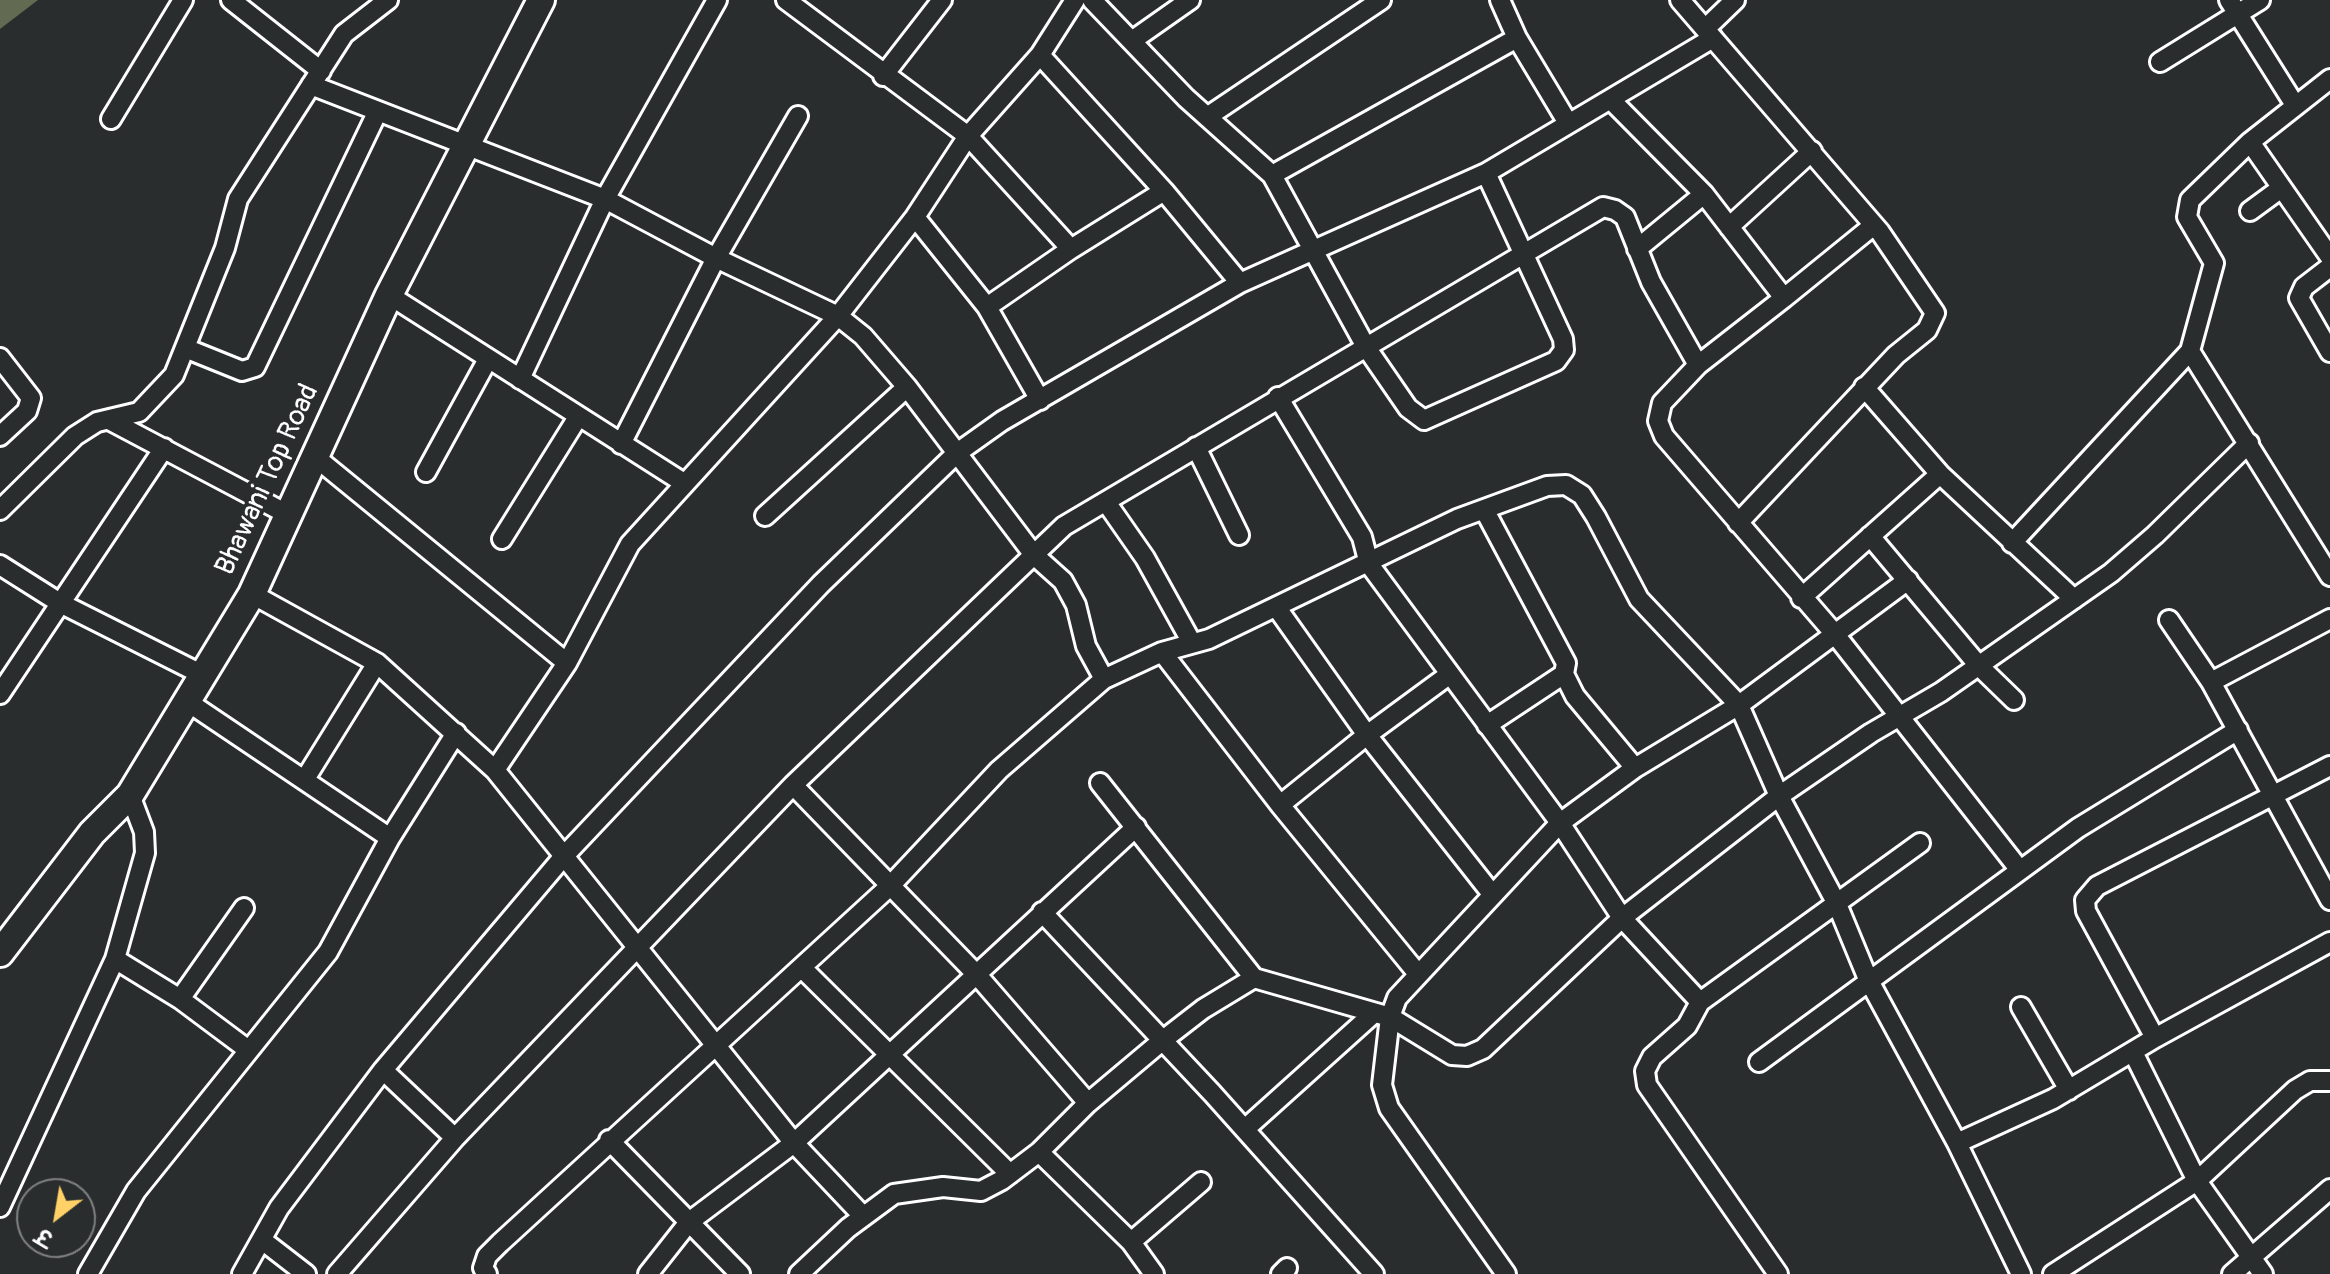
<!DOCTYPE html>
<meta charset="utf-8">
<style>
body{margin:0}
#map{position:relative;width:2330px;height:1274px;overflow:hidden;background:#2a2d2e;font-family:Pangolin,"Playpen Sans Deva",sans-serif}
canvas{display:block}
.north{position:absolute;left:16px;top:1178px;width:80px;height:80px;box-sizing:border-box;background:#2a2d2e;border:2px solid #7f8182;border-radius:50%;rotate:211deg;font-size:22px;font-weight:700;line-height:32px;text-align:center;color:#fff}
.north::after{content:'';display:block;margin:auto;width:28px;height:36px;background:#ffd166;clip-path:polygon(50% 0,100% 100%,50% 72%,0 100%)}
</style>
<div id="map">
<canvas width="2330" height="1274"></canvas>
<div class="north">उ</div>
</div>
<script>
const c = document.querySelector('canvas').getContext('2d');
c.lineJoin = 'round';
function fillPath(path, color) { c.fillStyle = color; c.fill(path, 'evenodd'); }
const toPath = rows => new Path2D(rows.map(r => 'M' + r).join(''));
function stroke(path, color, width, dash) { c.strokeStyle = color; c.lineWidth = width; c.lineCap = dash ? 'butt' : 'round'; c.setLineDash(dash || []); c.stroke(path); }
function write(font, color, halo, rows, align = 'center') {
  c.font = font + ' Pangolin,sans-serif'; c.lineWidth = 8; c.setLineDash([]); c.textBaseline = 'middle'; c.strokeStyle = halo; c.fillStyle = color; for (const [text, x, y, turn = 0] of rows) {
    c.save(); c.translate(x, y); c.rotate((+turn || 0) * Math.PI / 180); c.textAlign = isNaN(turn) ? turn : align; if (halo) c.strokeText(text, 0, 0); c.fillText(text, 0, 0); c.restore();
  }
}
const green = toPath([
 [0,0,38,0,0,29]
]);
const street = toPath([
 [231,0,321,71],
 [786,0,968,136,1071,249],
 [1092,0,1186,98,1272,175,1366,347,1408,408,1424,420,1556,361,1564,350,1563,339,1486,173],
 [1500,0,1517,38,1568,123],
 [1680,0,1880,232,1935,313,1927,330,1896,355,1738,523],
 [2229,0,2295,105],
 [1705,29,1735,0],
 [1133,40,1190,0],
 [1040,55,1164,191,1240,283],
 [2160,62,2260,0],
 [883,76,942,0],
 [311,85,605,199,716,258,838,316,863,336,907,387,1034,555,1063,581,1076,605,1086,646,1104,679],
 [1611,100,1704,194,1784,298,1698,365,1662,403,1658,421,1664,436,1834,633,2019,869],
 [1207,117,1381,0],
 [111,119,183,0],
 [2250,142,2330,257],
 [1272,175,1517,38],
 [2250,211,2280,189],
 [915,217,987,307,1040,400],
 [1729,227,1812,151],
 [1637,249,1704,194],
 [2330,267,2304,287,2299,298,2330,352],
 [389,295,684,483],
 [1784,298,1874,225],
 [987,307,1071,249,1164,191],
 [185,348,242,371,255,367,377,113],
 [2190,351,2330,576],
 [0,358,31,398,27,411,0,436],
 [520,379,605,199,717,0],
 [1864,387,1940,474,2074,599],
 [1278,397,1362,537,1369,564,1560,823,1622,918,1700,1002,1920,843],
 [111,421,287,514],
 [621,444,716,258,798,116],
 [1196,447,1239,535],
 [314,456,567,663],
 [426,472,488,359],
 [1106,502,1145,558,1192,643],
 [0,510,75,436,97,422,139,412,174,375,225,248,238,199,344,34,388,0],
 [1485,511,1566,663,1564,674,1575,696,1635,768],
 [765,516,907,387],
 [1870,536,1979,666,2014,700],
 [502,539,578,417],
 [2012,543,2190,351,2214,263,2187,217,2190,200,2250,142,2330,79],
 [0,565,60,603,203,675],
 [252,594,377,663,495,770,794,1143,863,1216],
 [1801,598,1940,474],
 [1277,608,1367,735,1492,894],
 [2169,620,2211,682,2330,900],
 [1162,652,1280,805,1418,974],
 [2211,682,2330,619],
 [0,694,164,448],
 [188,702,390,838],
 [1487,725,1564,674],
 [495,770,567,663,630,544,838,316,915,217,968,136,1040,55,1075,0],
 [305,779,377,663],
 [1100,783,1254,978],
 [793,785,978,976,1088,1103],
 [1280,805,1367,735,1450,674],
 [1042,912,1212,1093,1374,1274],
 [115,959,180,999,247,1049],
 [802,968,1010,1174],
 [180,999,244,908],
 [1700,1002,1687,1026,1652,1057,1645,1071,1647,1085,1778,1274],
 [2021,1007,2069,1090],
 [2155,1038,2086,911,2085,900,2097,886,2330,766],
 [2133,1052,2197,1181,2263,1274],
 [1759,1062,2078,828,2238,730],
 [383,1070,455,1138],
 [1245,1129,1374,1013],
 [609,1140,740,1274],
 [1957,1143,2053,1099,2155,1038,2330,942],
 [1039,1152,1131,1242,1154,1274],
 [0,1207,115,959,145,853,144,832,130,795],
 [262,1240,306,1274],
 [1131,1242,1201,1182],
 [88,1274,136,1191,328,952,390,838,456,733],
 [242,1274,279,1208,383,1070,564,856,821,584,957,453,1002,421,1240,283,1486,173,1713,38],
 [337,1274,455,1138,793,785,1064,526,1603,207,1615,210,1625,217,1651,282,1698,365],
 [487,1274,483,1268,487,1256,500,1243,890,886,999,770,1104,679,1162,652,1209,639,1457,519,1547,486,1566,485,1582,495,1596,517,1639,599,1739,705,1779,796,1837,904,1868,979,1957,1143,2021,1274],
 [648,1274,689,1222,794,1143,1136,827],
 [799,1274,848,1228,894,1194,943,1187,981,1191,1002,1180,1039,1152,1088,1103,1163,1040,1203,1009,1254,978,1390,1017,1452,1055,1467,1056,1483,1049,1622,918,1779,796,1871,733,1941,692,2111,573,2155,535,2249,443],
 [1281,1274,1287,1268],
 [1506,1274,1389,1108,1382,1085,1390,1017,1397,998,1560,823,1635,768,1739,705,1908,580],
 [2053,1274,2197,1181,2295,1090,2310,1081,2330,1081],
 [2232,1274,2330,1189]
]);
const secondary = toPath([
 [0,953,92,833,130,795,252,594,389,295,541,0]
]);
const streetNames = [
 ["Bhawani Top Road",268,480,-65]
];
fillPath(green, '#626b52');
stroke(street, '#fff', 24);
stroke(secondary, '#fff', 32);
stroke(street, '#2a2d2e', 18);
stroke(secondary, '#2a2d2e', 26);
write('28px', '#fff', '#2a2d2e', streetNames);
</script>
